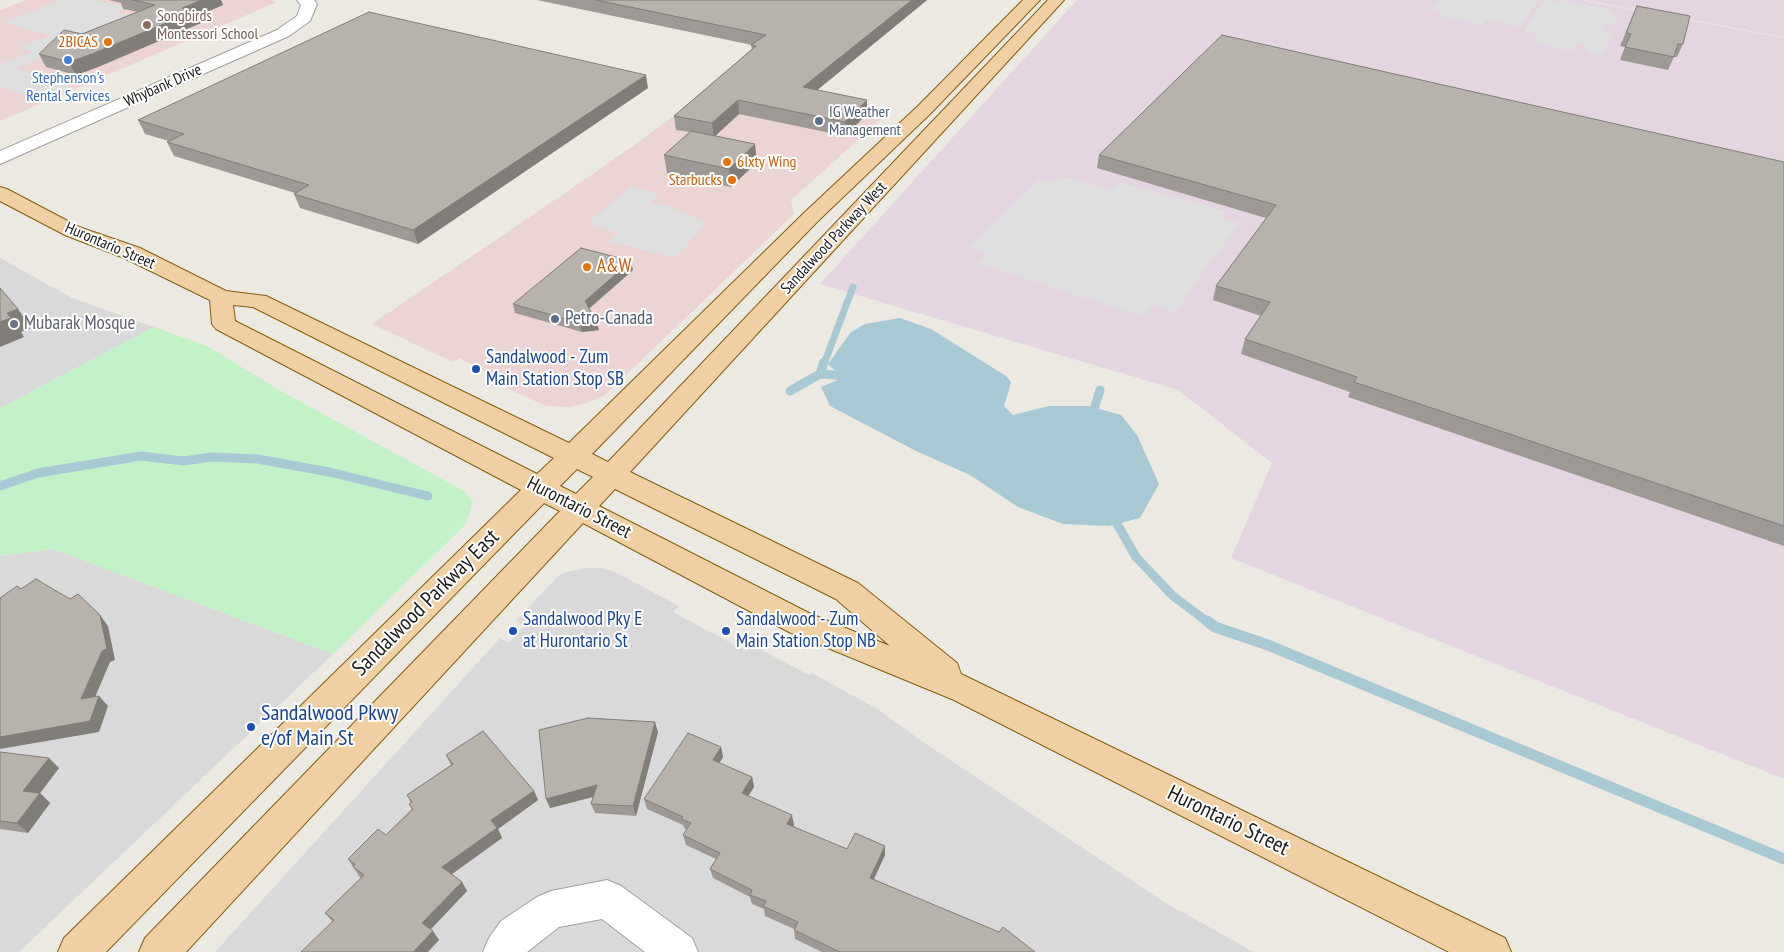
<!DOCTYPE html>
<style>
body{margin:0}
canvas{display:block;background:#ece9e2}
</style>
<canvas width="1784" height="952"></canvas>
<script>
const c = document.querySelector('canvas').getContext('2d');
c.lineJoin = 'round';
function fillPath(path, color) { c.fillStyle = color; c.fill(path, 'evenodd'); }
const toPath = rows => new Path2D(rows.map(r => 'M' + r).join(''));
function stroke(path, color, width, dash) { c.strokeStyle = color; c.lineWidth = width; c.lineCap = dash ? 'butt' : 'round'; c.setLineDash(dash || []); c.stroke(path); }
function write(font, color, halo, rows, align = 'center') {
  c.font = font + ' "PT Sans Narrow",sans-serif'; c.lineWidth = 4; c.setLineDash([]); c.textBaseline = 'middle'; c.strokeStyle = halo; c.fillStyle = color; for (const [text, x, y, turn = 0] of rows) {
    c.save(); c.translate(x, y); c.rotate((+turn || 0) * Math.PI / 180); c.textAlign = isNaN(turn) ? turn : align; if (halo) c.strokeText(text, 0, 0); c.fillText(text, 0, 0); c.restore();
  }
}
const residential = toPath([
 [0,258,72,298,154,327,0,408],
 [52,549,333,654,19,952,0,952,0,556],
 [588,568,602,568,615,572,679,606,673,612,746,651,752,645,809,675,812,673,879,710,920,740,1164,902,1254,952,215,952,500,638,509,643,524,626,516,621,558,576,565,572]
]);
const commercial = toPath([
 [26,0,273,0,277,2,0,121,0,10],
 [732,74,889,112,791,200,794,214,605,395,589,402,570,407,546,406,504,387,509,383,459,358,453,362,372,324,606,165]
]);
const industrial = toPath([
 [1077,0,1581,0,1784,38,1784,779,1231,558,1272,463,1178,390,820,284],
 [1586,0,1784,0,1784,37,1638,10]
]);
const park = toPath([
 [154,327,207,346,281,391,464,491,473,500,470,512,465,525,333,654,52,549,0,556,0,408]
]);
const parking = toPath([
 [60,0,95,0,126,7,117,12,139,20,15,68,72,87,39,100,0,87,0,64,32,52,19,47,49,36,3,22],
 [1440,0,1538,0,1521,27,1486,20,1483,25,1441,16,1443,12,1432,10],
 [1544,0,1554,2,1560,0,1613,10,1611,13,1619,15,1614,26,1605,24,1601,30,1613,33,1602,55,1586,52,1588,46,1576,43,1572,51,1532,42,1537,34,1523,31],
 [1061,176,1111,190,1119,182,1226,211,1221,218,1239,223,1175,312,1153,305,1144,317,977,263,987,253,969,248,1040,178,1055,182],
 [631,186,659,193,651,203,668,206,707,223,675,258,609,242,618,233,588,223]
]);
const water = toPath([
 [900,318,931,329,1006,376,1011,382,1004,406,1013,415,1049,406,1089,406,1121,415,1137,435,1159,484,1140,518,1109,526,1063,524,1018,507,970,475,916,451,830,406,821,387,838,380,839,374,828,364,851,332,865,324]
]);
const streamFar2 = toPath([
 [824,364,853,287]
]);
const streamFar1 = toPath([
 [820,374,824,362],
 [790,391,820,374,850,376],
 [1091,419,1100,390],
 [0,486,38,473,141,456,184,461,212,457,258,459,329,472,428,496],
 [1112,515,1136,557,1173,596,1209,623]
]);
const stream = toPath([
 [1207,621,1215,627,1268,645,1784,859]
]);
const minor = toPath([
 [297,0,314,0,317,4,310,21,289,36,0,164,0,151,277,30,297,16,301,5,297,0],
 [607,880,621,886,692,938,698,952,645,952,602,919,559,927,527,952,483,952,489,938,501,921,537,897,551,891,607,880]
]);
const major = toPath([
 [1023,0,1040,0,930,114,818,221,592,454,608,462,1048,0,1064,0,630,472,858,583,957,663,961,674,1505,938,1511,952,1449,952,954,700,789,632,583,523,186,952,139,952,145,938,560,511,544,503,106,952,58,952,64,938,521,490,216,329,212,324,210,300,124,258,65,235,0,201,0,187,7,189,79,227,140,248,226,291,266,296,569,443,804,213,918,106,1023,0],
 [233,305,253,307,554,458,537,474,235,321,233,305],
 [577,469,593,477,576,494,560,486,577,469],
 [615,489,836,599,890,646,811,614,599,506,615,489]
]);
const wall = toPath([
 [109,0,221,0,223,5,197,16,201,23,98,67,76,75,46,67,39,54,82,34,138,12,123,9,121,3],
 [537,0,927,0,817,90,867,114,845,136,739,114,715,136,757,162,731,187,667,173,664,155,690,132,676,130,674,116,752,49,751,45,752,45],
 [1637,6,1683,44,1677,57,1674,57,1668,70,1620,60,1625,47,1620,46],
 [648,88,418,244,300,208,294,194,295,193,174,156,167,142,169,141,145,134,138,120],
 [1099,155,1784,162,1784,546,1348,397,1350,392,1241,354,1245,339,1261,316,1213,300,1216,286,1266,218,1097,168],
 [633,270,589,309,599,330,582,332,515,313,513,304],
 [658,732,636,816,595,813,591,804,593,797,550,808],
 [721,747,723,757,719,763,752,777,754,787,748,796,794,825,792,827,847,849,885,846,885,855,874,879,1035,952,822,952,795,939,794,929,765,916,764,909,752,904,750,897,713,878,710,869,716,859,686,845,683,835,687,830,684,828,683,825,647,809,644,799],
 [0,752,59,768,40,793,50,803,28,833,0,829],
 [446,755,534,791,538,800,498,829,502,838,451,874,462,882,467,891,431,929,439,940,332,921,325,913,361,878,359,876,348,859,386,835,412,809,409,804,411,803,407,795,451,765]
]);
const shadedWall = toPath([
 [202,0,221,0,223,5,197,16,201,23,98,67,76,75,69,62,182,8],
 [912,0,927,0,804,101,803,87],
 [646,75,648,88,418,244,413,230],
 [738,100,739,114,714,137,712,123],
 [867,100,867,114,845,136,845,122],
 [755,144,757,162,731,187,729,169],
 [631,261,633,270,587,310,585,301],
 [18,309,31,328,21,332,24,337,0,347,0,322,7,313],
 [596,321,599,330,582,332,580,323],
 [100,615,108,626,115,660,110,662,90,709,81,699,102,651],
 [99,696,108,706,99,732,0,749,0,728],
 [655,722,658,732,636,816,633,806],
 [721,747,723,757,715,770,713,760],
 [49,758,59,768,34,801,23,791],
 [752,777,754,787,744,803,742,793],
 [597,785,600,795,550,808,546,799],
 [534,791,538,800,498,829,502,838,448,877,442,867,491,820],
 [40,793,50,803,28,833,17,823],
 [792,815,794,825,788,834,787,824],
 [885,846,885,855,870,887,870,878],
 [462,882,467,891,428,932,422,923],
 [433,931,439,940,428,952,413,952]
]);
const building = toPath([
 [133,0,202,0,182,8,195,11,92,54,69,62,39,54,64,30,82,34,155,5,133,0],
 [596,0,912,0,803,87,867,100,845,122,738,100,712,123,674,116,756,46,751,45,766,35,596,0],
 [1637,6,1690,16,1683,44,1678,44,1674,57,1625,47,1631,34,1626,33,1637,6],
 [369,12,646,75,413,230,294,194,309,185,167,142,184,134,138,120,369,12],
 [1222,35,1784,162,1784,526,1354,382,1357,377,1245,339,1270,302,1216,286,1276,205,1099,155,1222,35],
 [691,131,755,144,729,169,664,155,691,131],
 [581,248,631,261,585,301,596,321,580,323,513,304,581,248],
 [0,288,18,309,7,313,11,318,0,322,0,288],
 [36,579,70,599,78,594,100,615,107,649,102,651,81,699,99,696,90,721,0,737,0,598,17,586,21,589,36,579],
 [588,718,655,722,633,806,591,804,597,785,546,799,539,730,588,718],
 [483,731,534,791,491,820,497,828,442,867,462,882,422,923,433,931,413,952,301,952,334,920,325,913,364,875,353,867,355,864,348,859,378,829,386,835,413,809,409,804,412,802,407,795,453,764,446,755,483,731],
 [688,733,721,747,713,760,752,777,742,793,792,815,787,824,847,849,855,833,885,846,870,878,999,932,1003,927,1035,952,840,952,794,930,798,922,763,906,766,901,750,895,752,890,710,869,720,853,683,835,691,823,681,819,683,817,644,799,688,733],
 [0,752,49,758,23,791,40,793,17,823,0,821,0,752]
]);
const markers = [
 [147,25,5,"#8d6e63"],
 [108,42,5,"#e8710a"],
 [68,60,5,"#3f7fe0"],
 [819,121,5,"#5c6f8a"],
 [727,162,5,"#e8710a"],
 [732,180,5,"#e8710a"],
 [587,267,5,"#e8710a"],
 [555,319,5,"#5c6f8a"],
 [14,324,5,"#6b7280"],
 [476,369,5,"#1a4fb4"],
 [513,631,5,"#1a4fb4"],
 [726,631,5,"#1a4fb4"],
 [251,727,5,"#1a4fb4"]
];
const farEducationnames = [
 ["Songbirds",157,16],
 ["Montessori School",157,34]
];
const farFoodnames = [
 ["2BICAS",98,42],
 ["6Ixty Wing",737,162,"left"],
 ["Starbucks",722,180]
];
const farShopnames = [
 ["Stephenson's",68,78],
 ["Rental Services",68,96]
];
const farStreetnames = [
 ["Whybank Drive",163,86,-24],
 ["Sandalwood Parkway West",834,238,-47],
 ["Hurontario Street",110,246,23]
];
const farServicenames = [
 ["IG Weather",829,112],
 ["Management",829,130]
];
const foodNames = [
 ["A&W",597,267]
];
const serviceNames = [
 ["Petro-Canada",565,319]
];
const worshipNames = [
 ["Mubarak Mosque",24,324]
];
const transitNames = [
 ["Sandalwood - Zum",486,358],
 ["Main Station Stop SB",486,380],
 ["Sandalwood Pky E",523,620],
 ["at Hurontario St",523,642],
 ["Sandalwood - Zum",736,620],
 ["Main Station Stop NB",736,642]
];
const streetNames = [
 ["Hurontario Street",579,508,27]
];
const nearStreetnames = [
 ["Sandalwood Parkway East",426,603,-45],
 ["Hurontario Street",1228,821,26]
];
const nearTransitnames = [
 ["Sandalwood Pkwy",261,714],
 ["e/of Main St",261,739]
];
fillPath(residential, '#d9d9d9');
fillPath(commercial, '#ebd4d3');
fillPath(industrial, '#e4d5e1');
fillPath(park, '#c3f2c8');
fillPath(parking, '#dfdfdf');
fillPath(water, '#a8c9d4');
stroke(streamFar2, '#a8c9d4', 7);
stroke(streamFar1, '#a8c9d4', 9);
stroke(stream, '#a8c9d4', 11);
stroke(minor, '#9f9f9f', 2);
stroke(major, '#815f12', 2);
fillPath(minor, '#fff');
fillPath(major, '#f0d0a3');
fillPath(wall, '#9e9994');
fillPath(shadedWall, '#817d78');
fillPath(building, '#b8b2ac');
stroke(building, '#817d78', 1);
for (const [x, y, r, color] of markers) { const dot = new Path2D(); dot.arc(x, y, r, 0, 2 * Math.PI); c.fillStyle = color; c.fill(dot); stroke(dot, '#fff', 2); }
write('16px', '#785e54', '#fff', farEducationnames, 'left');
write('16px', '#c56008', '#fff', farFoodnames, 'right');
write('16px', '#366cbe', '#fff', farShopnames);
write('16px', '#1b1b1b', '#fff', farStreetnames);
write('16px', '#4e5e75', '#fff', farServicenames, 'left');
write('19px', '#c56008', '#fff', foodNames, 'left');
write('19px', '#4e5e75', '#fff', serviceNames, 'left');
write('19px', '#5b616d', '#fff', worshipNames, 'left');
write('19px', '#164399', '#fff', transitNames, 'left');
write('19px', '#1b1b1b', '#fff', streetNames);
write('22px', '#1b1b1b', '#fff', nearStreetnames);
write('22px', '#164399', '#fff', nearTransitnames, 'left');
</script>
